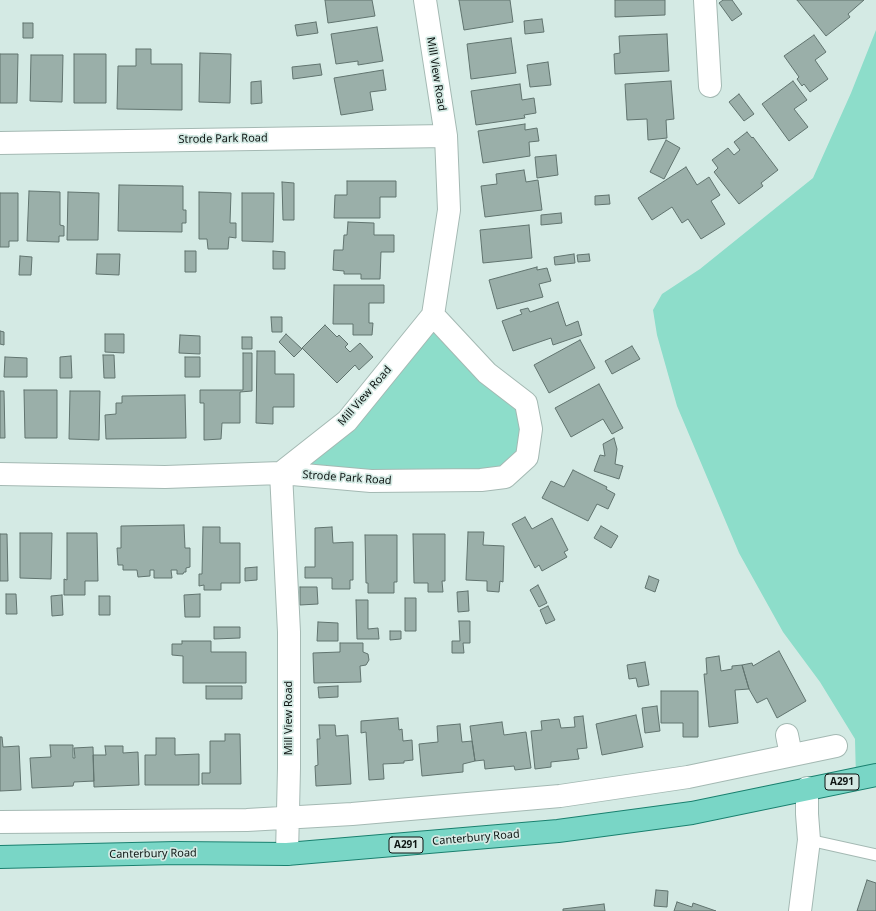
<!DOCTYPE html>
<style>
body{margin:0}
canvas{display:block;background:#d4eae4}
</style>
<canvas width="876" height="911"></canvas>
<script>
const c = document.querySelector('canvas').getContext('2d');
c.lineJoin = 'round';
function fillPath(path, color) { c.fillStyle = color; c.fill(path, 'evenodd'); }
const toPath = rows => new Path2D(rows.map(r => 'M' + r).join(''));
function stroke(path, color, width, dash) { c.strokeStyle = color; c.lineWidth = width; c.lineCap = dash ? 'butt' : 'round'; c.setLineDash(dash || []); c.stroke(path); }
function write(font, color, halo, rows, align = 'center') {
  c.font = font + ' "Noto Sans",sans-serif'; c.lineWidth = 3.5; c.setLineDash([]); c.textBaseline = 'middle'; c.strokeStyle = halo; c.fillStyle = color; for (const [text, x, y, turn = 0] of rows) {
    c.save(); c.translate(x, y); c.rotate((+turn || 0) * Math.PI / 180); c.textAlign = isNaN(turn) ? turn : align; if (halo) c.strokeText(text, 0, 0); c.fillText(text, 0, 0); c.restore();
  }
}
const green = toPath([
 [876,30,876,775,856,779,855,739,820,682,783,632,739,553,677,406,657,335,653,310,662,294,700,269,813,178,851,93],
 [433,315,526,403,531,429,505,477,281,473,347,421]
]);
const building = toPath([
 [325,0,372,0,375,16,328,23,325,0],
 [459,0,510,0,513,22,464,30,459,0],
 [615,0,665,0,665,15,615,17,615,0],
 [723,0,732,0,742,14,732,21,719,3,723,0],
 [797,0,864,0,848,14,850,17,826,36,797,0],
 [542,19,544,32,525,34,524,21,542,19],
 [316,22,318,33,297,36,295,25,316,22],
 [23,23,33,23,33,38,23,38,23,23],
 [377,27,383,61,358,65,358,61,336,64,331,34,377,27],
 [667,34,669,71,615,74,614,54,620,53,619,36,667,34],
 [814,35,826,52,815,60,828,79,810,92,804,84,802,86,797,79,799,77,784,56,814,35],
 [511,38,516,73,471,79,467,44,511,38],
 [136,49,151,49,151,64,182,64,182,110,117,109,118,66,136,66,136,49],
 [200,53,231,54,230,103,199,102,200,53],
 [0,54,18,54,17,103,0,103,0,54],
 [74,54,106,54,106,103,74,103,74,54],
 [31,55,63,55,62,102,30,101,31,55],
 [548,62,551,85,530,87,527,65,548,62],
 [320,64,322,75,293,79,292,67,320,64],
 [383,70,386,90,370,92,373,110,341,115,334,78,383,70],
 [261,81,262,103,251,104,251,82,261,81],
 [671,81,674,119,666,120,667,138,648,140,647,119,627,120,625,84,671,81],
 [793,81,807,100,794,109,808,127,789,141,762,104,793,81],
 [520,84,522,100,534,98,536,113,524,115,525,118,476,125,471,91,520,84],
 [739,94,754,114,744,121,729,102,739,94],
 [525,124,525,130,537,128,539,141,529,142,530,156,483,163,478,131,525,124],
 [747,132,752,138,753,137,778,170,761,183,763,186,739,204,714,172,718,168,712,160,728,148,734,155,740,150,734,142,747,132],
 [666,140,680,148,664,179,650,172,666,140],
 [556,155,558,175,537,178,535,157,556,155],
 [686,167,697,185,709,177,720,195,711,201,725,224,701,239,688,219,682,223,672,207,652,220,638,198,686,167],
 [524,170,526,182,538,180,542,210,485,217,481,186,497,184,496,174,524,170],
 [347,181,396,181,396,197,380,197,380,218,334,218,335,195,347,195,347,181],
 [282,182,294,183,294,220,283,220,282,182],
 [119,185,183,186,183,210,186,210,186,223,182,223,182,232,118,231,119,185],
 [29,191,60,192,60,225,64,226,64,236,59,236,59,242,27,241,29,191],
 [68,192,99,193,98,240,67,240,68,192],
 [199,192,231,193,230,223,236,223,236,238,229,237,228,249,208,249,207,239,199,239,199,192],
 [0,193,18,193,18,241,9,241,9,247,0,247,0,193],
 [242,193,274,193,273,242,242,241,242,193],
 [609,195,610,204,595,205,595,196,609,195],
 [561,213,562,223,541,225,541,215,561,213],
 [348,222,374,223,374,235,394,235,394,252,381,252,380,279,361,279,361,274,344,274,344,271,333,270,334,250,343,250,344,235,347,235,348,222],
 [529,225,532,258,483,263,480,230,529,225],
 [185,251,196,251,196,272,185,272,185,251],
 [273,251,285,252,285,269,273,269,273,251],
 [97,254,120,254,119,275,96,274,97,254],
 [574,254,575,263,555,265,554,257,574,254],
 [589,254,590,261,578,262,577,255,589,254],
 [20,256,32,257,31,275,19,275,20,256],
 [537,267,537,270,547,268,551,281,539,284,543,297,497,309,489,280,537,267],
 [334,285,384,285,384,303,369,303,369,323,373,323,372,335,353,335,353,324,333,324,334,285],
 [558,302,566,326,578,321,582,335,553,345,551,338,513,351,502,321,522,314,520,310,528,308,530,312,558,302],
 [271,317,282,317,282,332,272,332,271,317],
 [325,325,337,337,339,335,348,344,345,347,350,352,360,343,373,357,359,370,355,365,337,383,302,348,325,325],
 [0,331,4,332,4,345,0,344,0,331],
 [105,334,124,334,124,353,105,352,105,334],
 [286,334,302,349,294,357,279,342,286,334],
 [180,335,200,336,200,354,179,353,180,335],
 [242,337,252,337,252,349,242,349,242,337],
 [580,340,595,368,549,393,534,365,580,340],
 [632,346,640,359,612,374,605,361,632,346],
 [257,351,275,351,275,374,294,374,294,407,273,407,273,424,256,423,257,351],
 [243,353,252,353,252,391,240,392,240,423,222,423,221,439,204,440,204,403,200,403,200,390,243,390,243,353],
 [103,355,114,355,115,378,104,378,103,355],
 [71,356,72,378,60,378,60,357,71,356],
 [5,357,27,358,27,377,4,377,5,357],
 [185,357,200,357,200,377,185,377,185,357],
 [599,384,623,428,612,434,603,419,571,437,555,408,599,384],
 [24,390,57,390,57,438,25,438,24,390],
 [0,391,4,391,5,438,0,438,0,391],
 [70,391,100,391,99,440,69,439,70,391],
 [185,395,186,438,106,439,105,415,116,414,116,403,122,403,122,396,185,395],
 [614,438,617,449,615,464,623,466,619,479,594,471,600,455,605,456,603,444,614,438],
 [573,470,607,487,606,489,615,494,608,509,597,504,588,521,542,498,551,481,564,487,573,470],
 [525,517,532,529,552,518,568,550,564,552,567,557,542,571,539,565,535,568,512,524,525,517],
 [184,525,185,548,190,548,190,567,186,568,186,572,184,572,183,574,177,574,177,570,171,570,172,578,154,578,154,570,150,570,150,576,138,577,137,570,123,570,123,565,118,565,117,548,121,548,121,526,184,525],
 [601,526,618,536,611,548,594,538,601,526],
 [203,527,220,527,220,543,240,543,240,583,221,583,221,590,204,590,204,585,199,586,199,574,202,574,203,527],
 [332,527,333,543,353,542,353,580,350,580,350,589,332,589,332,578,305,578,305,567,315,567,315,528,332,527],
 [468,532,484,532,483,545,504,546,503,582,500,581,499,592,487,591,487,581,466,580,468,532],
 [20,533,52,533,51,579,20,578,20,533],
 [67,533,97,533,98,581,85,581,85,595,64,595,64,579,67,580,67,533],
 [0,534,7,534,8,581,0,581,0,534],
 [413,534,445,534,445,581,442,581,443,592,428,592,428,583,414,583,413,534],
 [365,535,397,535,397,582,394,582,394,593,368,593,368,583,366,583,365,535],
 [257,567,257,580,245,581,245,568,257,567],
 [649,576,659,580,655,592,645,588,649,576],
 [538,585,547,603,539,607,530,590,538,585],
 [300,587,317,587,318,604,300,605,300,587],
 [468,591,469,611,458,612,457,592,468,591],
 [6,594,16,594,17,614,6,614,6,594],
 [200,594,200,617,185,617,184,595,200,594],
 [62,595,63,615,52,616,51,596,62,595],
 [99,596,110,596,110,615,99,615,99,596],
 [405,598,416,598,416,631,405,631,405,598],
 [356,600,368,600,368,629,378,628,379,639,357,639,356,600],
 [548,606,555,620,546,624,540,610,548,606],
 [459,621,470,621,470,643,463,643,464,653,452,653,452,641,460,641,459,621],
 [318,622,338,623,338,641,317,641,318,622],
 [214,627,240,627,240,638,214,639,214,627],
 [390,631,401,631,401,639,390,640,390,631],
 [182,641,211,641,211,652,246,652,246,683,183,683,183,656,172,655,172,644,182,644,182,641],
 [340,643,363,643,363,652,368,654,369,660,366,665,360,666,361,682,314,683,313,653,340,652,340,643],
 [779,651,806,701,777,718,767,698,757,703,749,689,742,665,752,663,753,666,779,651],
 [719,656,721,671,732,669,732,666,742,665,749,689,735,690,738,723,709,727,704,674,707,674,706,658,719,656],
 [645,662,649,685,638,687,636,678,629,679,627,665,645,662],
 [206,686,242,686,242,699,206,699,206,686],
 [338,686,338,697,319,698,318,687,338,686],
 [661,691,698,691,698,737,683,737,683,723,661,723,661,691],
 [657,706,660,731,645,733,642,708,657,706],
 [636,715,643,747,602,755,596,724,636,715],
 [583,716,587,748,577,749,579,759,551,762,551,767,535,769,531,731,542,730,541,721,559,719,561,728,575,727,574,717,583,716],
 [398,718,399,730,402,729,403,741,412,740,413,760,404,761,404,763,383,764,384,779,369,780,366,732,361,733,361,721,398,718],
 [502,722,504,735,526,732,531,768,515,770,514,766,485,769,484,760,475,761,470,726,502,722],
 [460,724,462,742,472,741,475,761,463,764,463,772,422,776,419,744,438,742,437,726,460,724],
 [319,725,335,725,336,736,348,735,351,784,316,786,315,766,318,765,317,739,320,739,319,725],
 [225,734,240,734,241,784,202,784,202,773,210,773,210,741,225,741,225,734],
 [0,737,2,737,3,747,19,746,21,790,0,791,0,737],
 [156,738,175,738,175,755,199,754,199,785,145,785,145,755,156,755,156,738],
 [50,745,73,745,73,758,75,758,74,748,93,747,94,781,74,782,73,786,32,788,30,758,51,757,50,745],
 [105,746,123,746,123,753,138,752,139,785,94,787,93,755,106,755,105,746],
 [867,880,876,883,876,911,857,911,867,880],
 [656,890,668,891,667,907,654,906,656,890],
 [677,902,692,907,693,903,716,911,674,911,677,902],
 [604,904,605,911,563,911,563,909,604,904]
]);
const service = toPath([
 [809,840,876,855]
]);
const minor = toPath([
 [705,0,710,86],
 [0,143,446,136],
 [0,474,165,477,281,473,371,481,481,480,505,477,527,457,531,429,526,403,487,373,433,315],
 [787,735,791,755],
 [0,822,247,820,352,814,560,796,688,777,836,746],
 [287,854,289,768,289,632,281,473,347,421,433,315,449,210,446,136,425,0]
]);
const tertiary = toPath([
 [800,911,809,840,807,814,807,788]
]);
const primary = toPath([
 [0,857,176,853,287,854,558,831,692,813,876,775]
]);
const shields = [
 [842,782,34],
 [406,845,34]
];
const shieldNames = [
 ["A291",842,782],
 ["A291",406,845]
];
const streetNames = [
 ["Mill View Road",436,74,81],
 ["Strode Park Road",223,139,-1],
 ["Mill View Road",365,396,-49],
 ["Strode Park Road",347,478,4],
 ["Mill View Road",289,718,-90],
 ["Canterbury Road",476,838,-5],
 ["Canterbury Road",153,854,-1]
];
fillPath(green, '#8dddca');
fillPath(building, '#9aafa9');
stroke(building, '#61746f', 1);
stroke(service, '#a4b9b3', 13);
stroke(minor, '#a4b9b3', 24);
stroke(tertiary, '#a4b9b3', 24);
stroke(primary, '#1a806f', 24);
stroke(service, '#fff', 11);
stroke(minor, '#fff', 22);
stroke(tertiary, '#fff', 22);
stroke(primary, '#79d6c6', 22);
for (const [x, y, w] of shields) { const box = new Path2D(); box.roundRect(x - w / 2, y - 8, w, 16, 3); c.fillStyle = '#d4eae4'; c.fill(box); stroke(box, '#0e1513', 1); }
write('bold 10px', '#0e1513', null, shieldNames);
write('11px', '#0e1513', '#d4eae4', streetNames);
</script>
